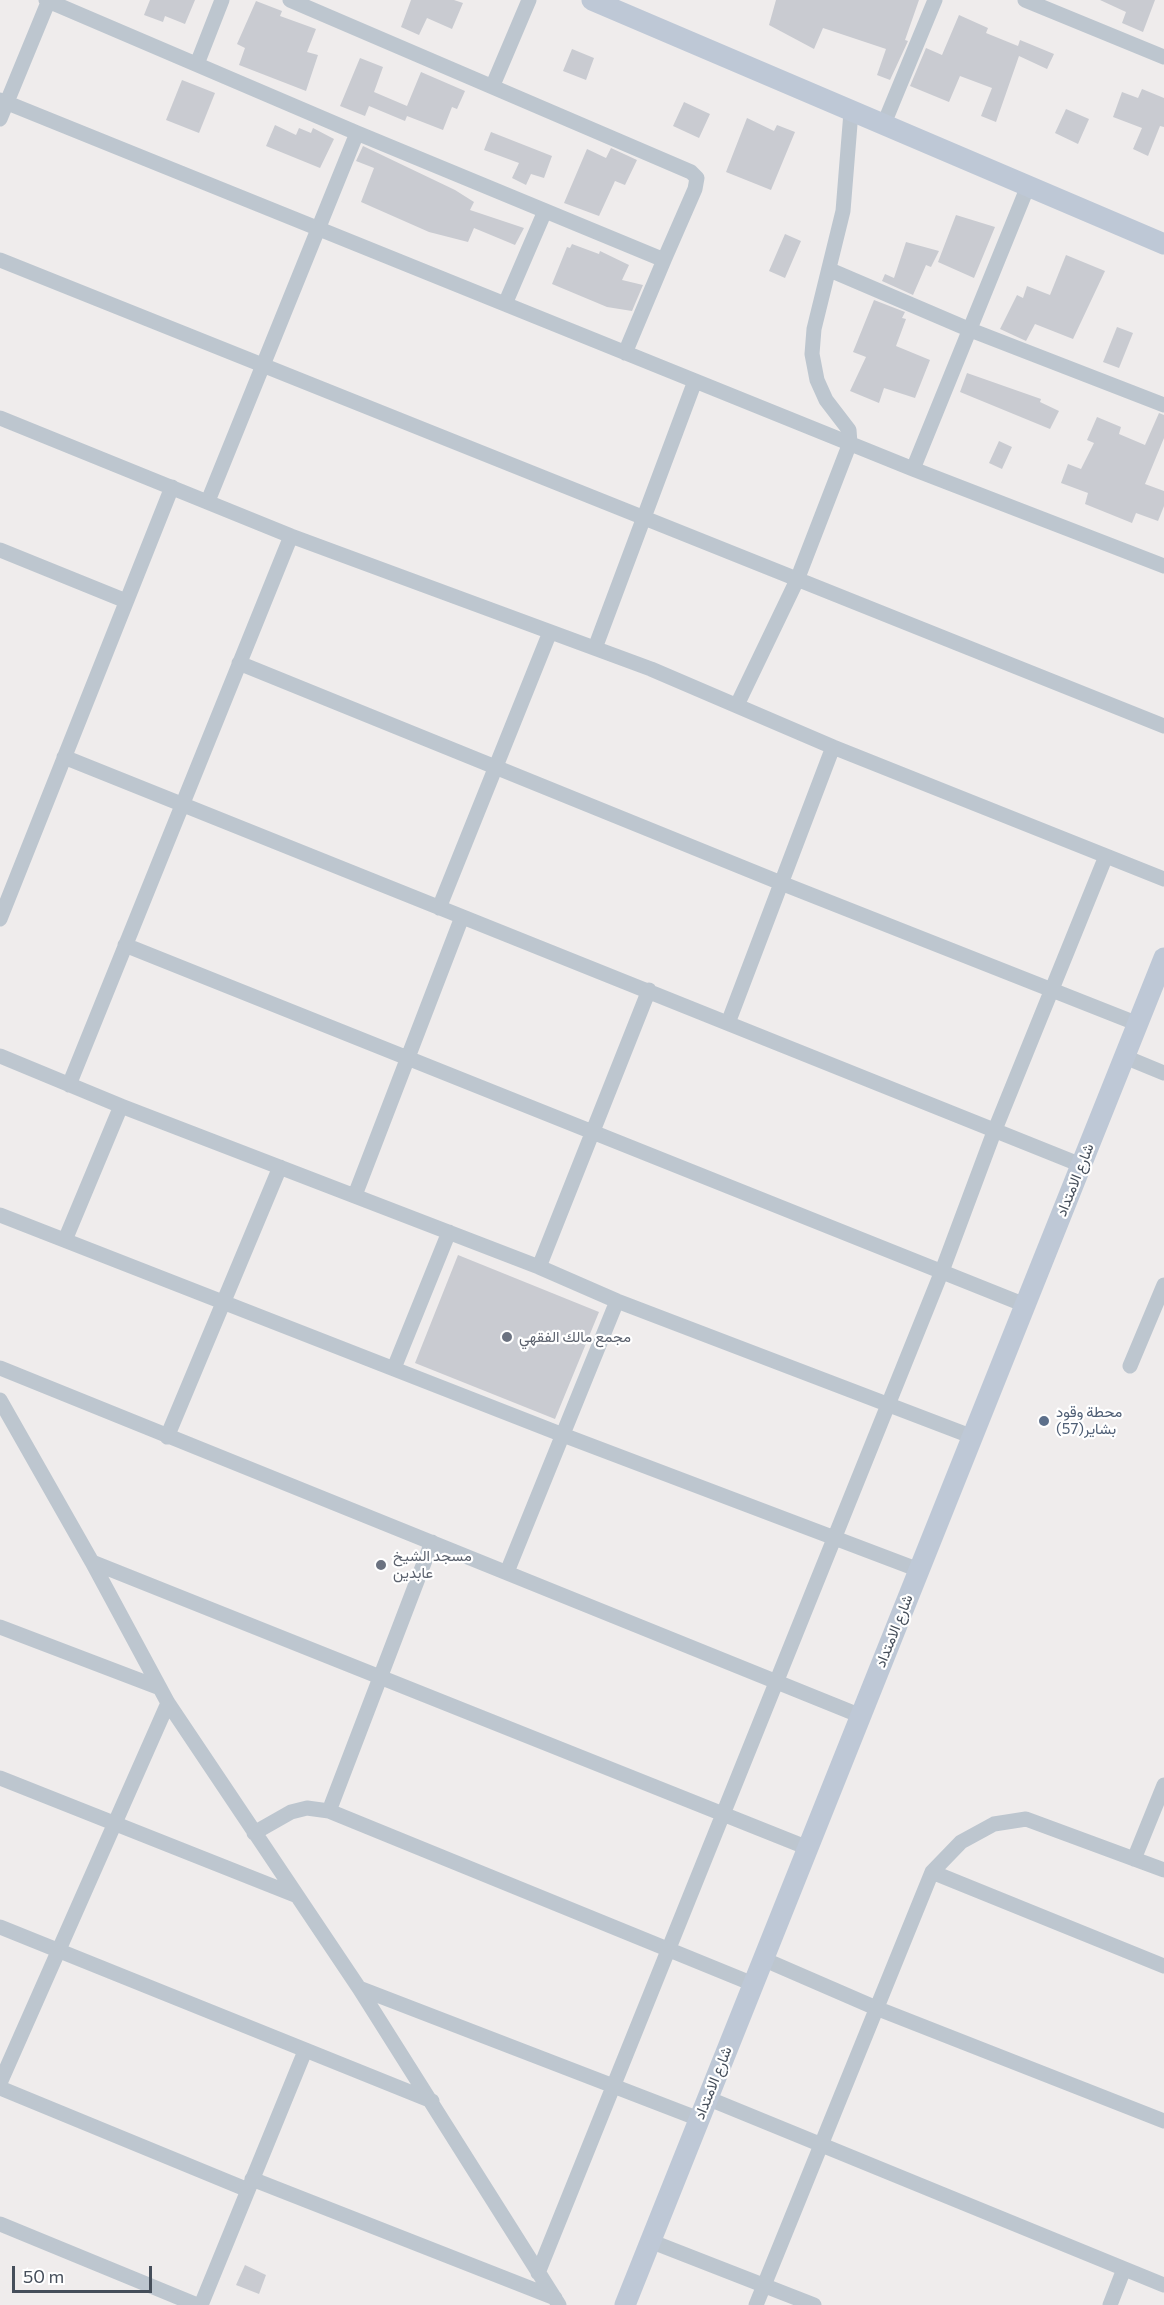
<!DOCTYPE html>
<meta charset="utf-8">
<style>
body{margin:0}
#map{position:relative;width:1164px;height:2305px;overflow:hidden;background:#efecec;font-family:Commissioner,sans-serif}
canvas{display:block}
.scale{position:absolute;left:12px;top:2266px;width:140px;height:27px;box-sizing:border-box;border:3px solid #454e5a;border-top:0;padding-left:8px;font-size:18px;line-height:21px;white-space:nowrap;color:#454e5a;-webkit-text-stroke:4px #fff;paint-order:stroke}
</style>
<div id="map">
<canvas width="1164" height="2305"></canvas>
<div class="scale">50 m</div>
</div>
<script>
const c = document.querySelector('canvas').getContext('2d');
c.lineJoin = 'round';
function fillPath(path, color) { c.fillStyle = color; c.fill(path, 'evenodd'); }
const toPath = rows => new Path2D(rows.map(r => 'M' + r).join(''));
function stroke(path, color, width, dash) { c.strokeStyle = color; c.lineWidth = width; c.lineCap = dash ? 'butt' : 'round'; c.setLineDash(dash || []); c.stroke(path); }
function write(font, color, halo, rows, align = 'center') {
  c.font = font + ' Commissioner,Vazirmatn,sans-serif'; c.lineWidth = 4.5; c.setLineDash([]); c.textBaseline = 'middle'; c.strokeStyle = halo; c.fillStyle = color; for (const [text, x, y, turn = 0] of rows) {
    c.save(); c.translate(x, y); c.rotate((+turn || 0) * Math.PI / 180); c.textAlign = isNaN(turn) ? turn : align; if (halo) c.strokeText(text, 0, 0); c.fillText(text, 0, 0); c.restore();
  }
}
const building = toPath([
 [150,0,195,0,185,24,165,16,163,22,144,15],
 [411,0,454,0,463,3,452,29,427,18,419,35,401,27],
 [776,0,919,0,905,40,908,41,890,80,877,75,886,49,823,28,814,49,769,25],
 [1100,0,1155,0,1143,32,1122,23,1126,12],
 [256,1,282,11,280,16,316,29,307,52,318,55,306,91,239,65,245,48,237,44],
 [959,15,988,28,986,33,1018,46,1020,40,1054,54,1047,69,1019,56,996,122,981,116,992,88,960,76,949,102,910,86,926,48,942,55],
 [572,49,594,58,586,80,563,71],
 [360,58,383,67,374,92,407,106,421,72,465,91,457,109,452,107,443,130,407,116,405,121,369,106,365,116,340,106],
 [182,80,215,93,199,133,166,120],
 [1142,89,1164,98,1164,127,1160,126,1148,156,1133,149,1142,128,1113,117,1122,92,1138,98],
 [684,102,710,114,699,138,673,126],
 [1066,109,1089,119,1078,144,1055,133],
 [747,118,774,131,777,125,795,132,771,190,726,172],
 [275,125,296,135,299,128,311,133,313,128,334,139,320,168,266,146],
 [491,132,552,156,544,178,531,174,526,185,512,178,519,163,484,150],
 [363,146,455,190,474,202,470,210,524,228,515,245,474,228,468,242,429,232,361,202,374,168,356,161],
 [611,148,637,160,625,185,615,181,599,216,564,203,587,149,606,158],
 [956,215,995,227,974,278,938,262],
 [785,234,801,241,785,278,769,271],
 [906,242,939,251,931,267,926,265,913,295,882,281,885,274,894,278],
 [572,244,599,254,600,251,629,265,622,280,643,285,632,311,607,307,552,284,567,247,570,248],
 [1066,255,1105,271,1073,339,1035,324,1026,341,1000,329,1017,295,1023,298,1027,286,1050,295],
 [874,300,905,312,902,318,906,319,896,346,930,360,915,398,884,388,879,403,850,391,866,357,853,352],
 [1117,327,1133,333,1119,368,1103,362],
 [967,373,1041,399,1040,402,1059,411,1050,429,960,392],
 [1159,413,1164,415,1164,438,1145,484,1164,491,1164,506,1158,521,1136,513,1132,523,1085,504,1088,493,1061,483,1068,464,1081,469,1094,443,1087,440,1097,417,1121,427,1119,434,1145,445],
 [999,441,1012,447,1002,469,989,463],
 [458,1255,599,1312,555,1419,415,1363],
 [245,2265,266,2275,259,2294,236,2285]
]);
const street = toPath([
 [46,0,357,133,664,260,625,353],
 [290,0,691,172,697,178,695,189,664,260],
 [1025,0,1164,57],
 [197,64,222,0],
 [493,85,529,0],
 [0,100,913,469,1164,566],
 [0,119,49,0],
 [883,126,935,0],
 [0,260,1164,726],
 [830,270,968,329,1164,405],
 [505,304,545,211],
 [0,418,291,536,651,669,833,747,1164,879],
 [913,469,1028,186],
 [208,501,357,133],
 [0,550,126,601],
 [595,648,695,381],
 [239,663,781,883,1138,1024],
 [737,705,797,580,850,443,849,430,826,400,817,380,812,354,814,329,843,211,851,112],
 [64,757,1081,1165],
 [439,908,550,632],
 [0,919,172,487],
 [125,945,1025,1305],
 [728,1023,833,747],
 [0,1056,121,1106,539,1267,617,1301,973,1437],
 [1125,1057,1164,1073],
 [69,1085,291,536],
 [355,1195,462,917],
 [0,1215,563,1435,919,1570],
 [65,1240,121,1106],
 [539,1267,649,990],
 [1130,1366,1164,1285],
 [0,1368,861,1716],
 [394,1368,449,1232],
 [0,1400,92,1562,168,1703,359,1988,559,2305],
 [167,1437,280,1167],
 [92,1562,808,1848],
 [507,1572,617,1301],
 [0,1627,160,1688],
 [0,1778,295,1895],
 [329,1811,753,1984],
 [254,1833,291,1812,307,1808,329,1811,432,1542],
 [1134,1859,1164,1785],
 [932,1872,1164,1966],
 [0,1927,432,2101],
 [763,1959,876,2008,1164,2121],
 [359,1988,699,2119],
 [0,2083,168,1703],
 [0,2088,248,2190],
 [707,2098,1164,2285],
 [252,2179,555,2298],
 [0,2224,197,2305],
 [650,2241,814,2305],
 [538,2273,942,1271,994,1132,1106,856],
 [201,2305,305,2051],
 [756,2305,932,1872,961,1842,994,1824,1026,1819,1164,1870],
 [1110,2305,1124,2269]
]);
const secondary = toPath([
 [592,0,1164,244],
 [625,2305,1164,958]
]);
const markers = [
 [507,1337,6,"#6b7280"],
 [1044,1421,6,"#5c6f8a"],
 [381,1565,6,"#6b7280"]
];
const streetNames = [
 ["شارع الامتداد",1075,1180,-68],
 ["شارع الامتداد",894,1631,-68],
 ["شارع الامتداد",713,2083,-68]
];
const worshipNames = [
 ["مجمع مالك الفقهي",519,1337],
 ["مسجد الشيخ",393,1556],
 ["عابدين",393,1573]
];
const serviceNames = [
 ["محطة وقود",1056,1412],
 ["بشاير(57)",1056,1429]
];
fillPath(building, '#c9cbd1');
stroke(street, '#bdc6cf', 15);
stroke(secondary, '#bec8d6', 21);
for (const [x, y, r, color] of markers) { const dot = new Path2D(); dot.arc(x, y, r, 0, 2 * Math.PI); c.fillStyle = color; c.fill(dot); stroke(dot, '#fff', 2); }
write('15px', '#454e5a', '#fff', streetNames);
write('15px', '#5b616d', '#fff', worshipNames, 'left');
write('15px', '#4e5e75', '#fff', serviceNames, 'left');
</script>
